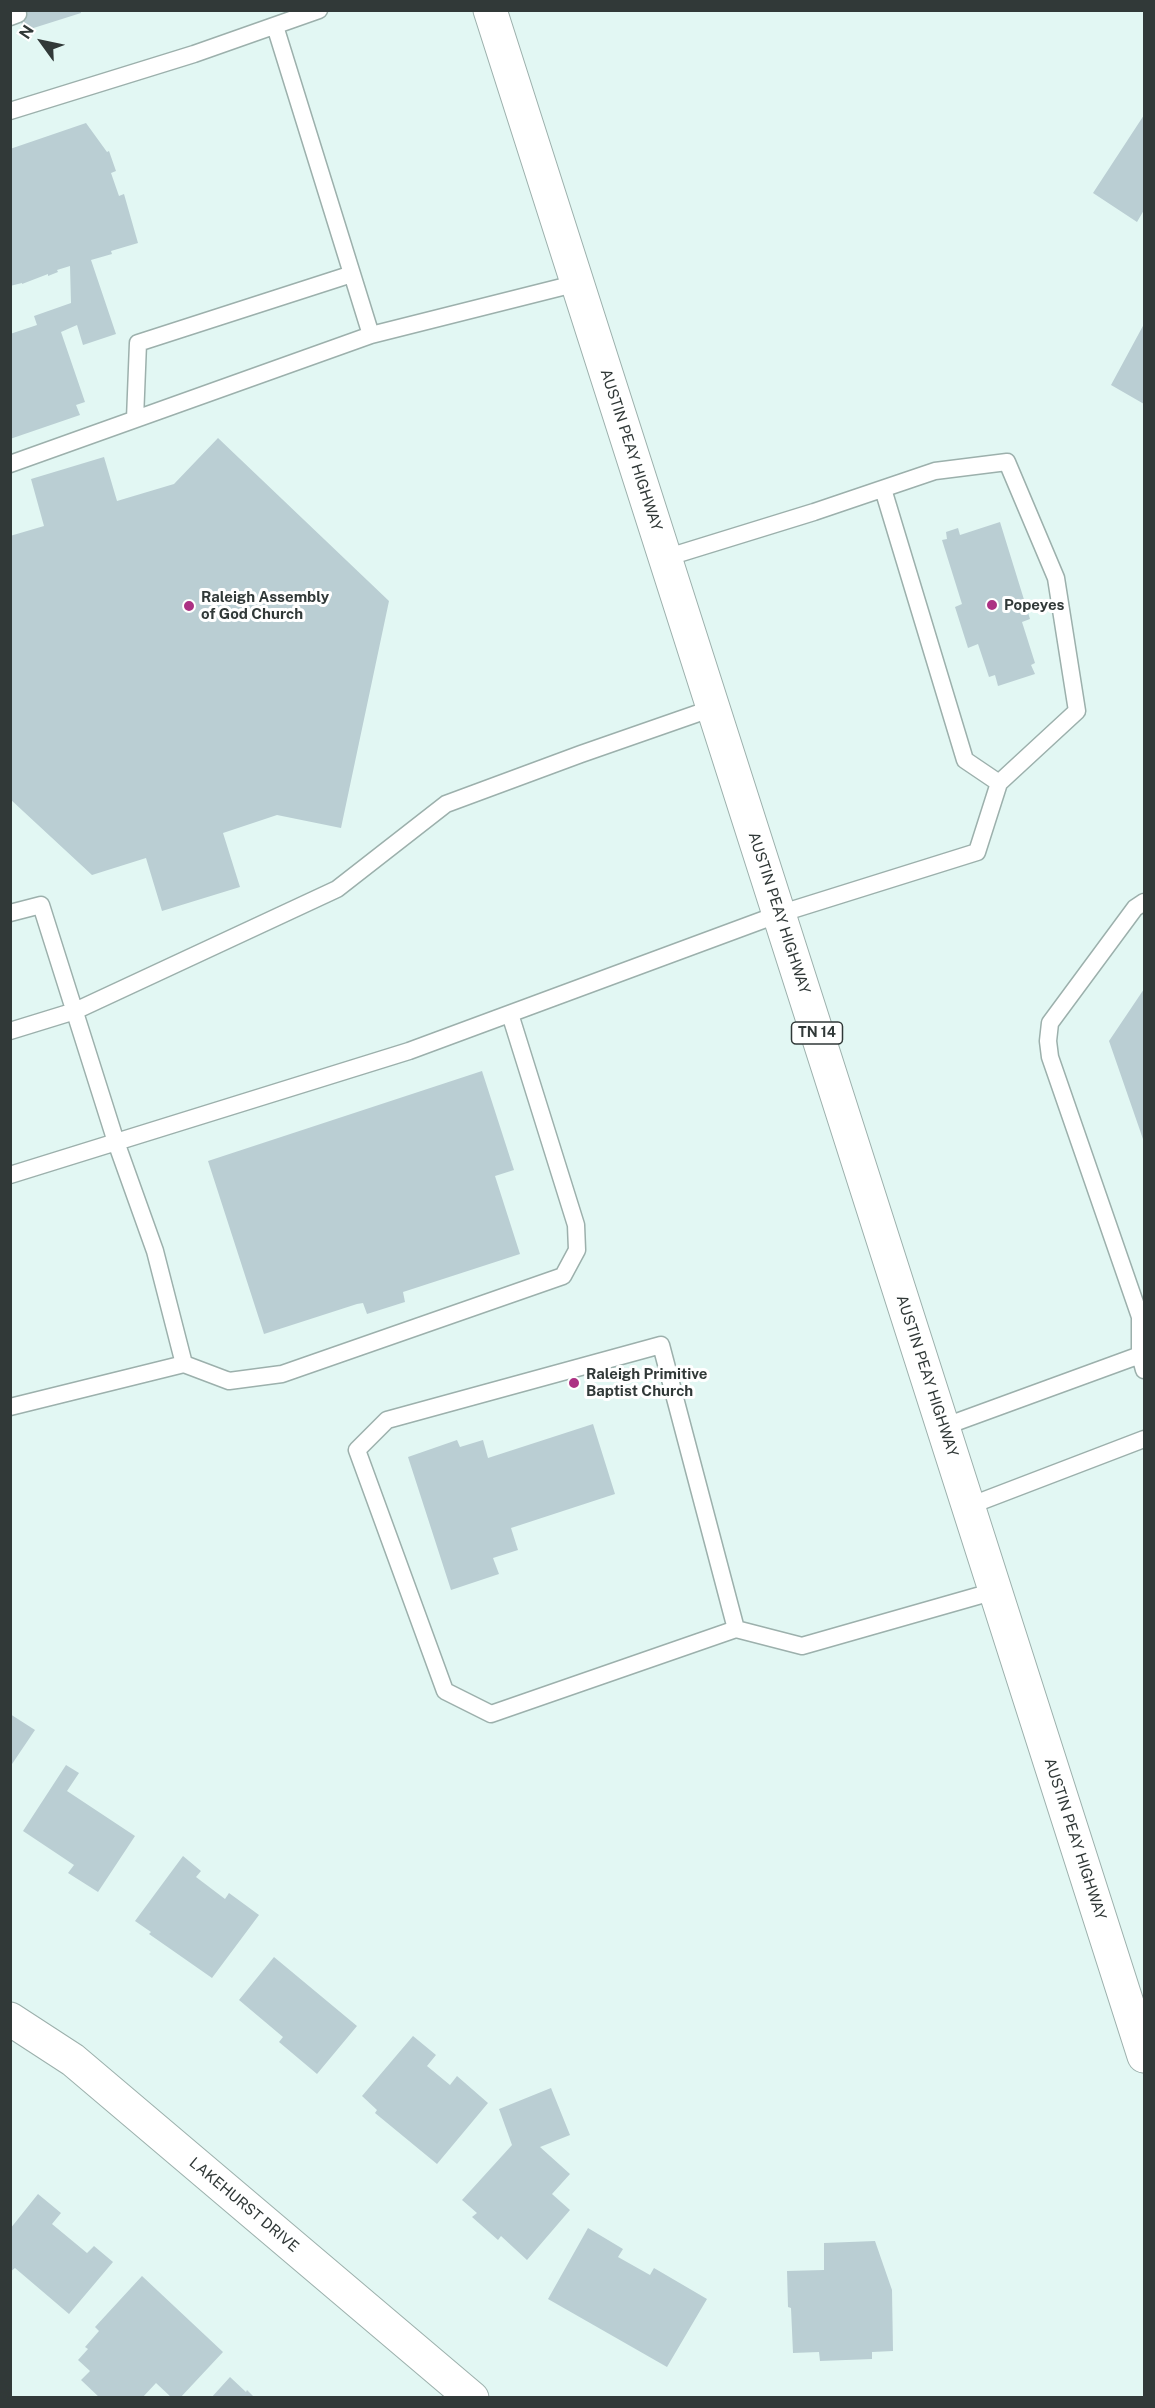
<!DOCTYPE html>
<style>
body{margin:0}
#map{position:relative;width:1155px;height:2408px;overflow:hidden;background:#e2f7f3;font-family:"Public Sans",sans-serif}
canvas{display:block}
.frame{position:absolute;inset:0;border:12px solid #313938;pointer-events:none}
.north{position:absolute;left:12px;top:12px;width:60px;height:60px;-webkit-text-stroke:4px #fff;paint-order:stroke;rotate:303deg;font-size:16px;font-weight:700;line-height:24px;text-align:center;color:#313938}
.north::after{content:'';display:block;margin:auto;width:21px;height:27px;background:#313938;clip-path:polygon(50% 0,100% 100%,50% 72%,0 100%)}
</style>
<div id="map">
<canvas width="1155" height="2408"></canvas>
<div class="frame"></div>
<div class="north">N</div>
</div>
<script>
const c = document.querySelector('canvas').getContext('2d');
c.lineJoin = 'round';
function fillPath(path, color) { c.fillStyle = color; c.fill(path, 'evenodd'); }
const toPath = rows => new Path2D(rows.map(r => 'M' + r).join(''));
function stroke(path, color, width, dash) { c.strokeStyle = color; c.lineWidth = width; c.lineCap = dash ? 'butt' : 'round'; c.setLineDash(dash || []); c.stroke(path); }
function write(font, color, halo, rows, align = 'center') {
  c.font = font + ' "Public Sans",sans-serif'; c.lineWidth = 6; c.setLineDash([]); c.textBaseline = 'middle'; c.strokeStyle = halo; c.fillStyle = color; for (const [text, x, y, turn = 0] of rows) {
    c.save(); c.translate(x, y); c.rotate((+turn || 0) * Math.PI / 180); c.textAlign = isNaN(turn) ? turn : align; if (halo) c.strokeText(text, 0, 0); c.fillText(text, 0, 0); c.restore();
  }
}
const building = toPath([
 [17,10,80,10,81,13,24,31],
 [1144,115,1144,210,1137,222,1093,193],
 [86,123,107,152,109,151,116,171,111,173,119,196,124,194,138,243,111,251,112,254,91,260,116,334,83,345,77,325,61,332,85,402,76,405,80,415,10,439,10,334,37,325,34,316,71,303,70,266,57,270,58,272,48,276,48,274,22,284,22,283,10,286,10,149],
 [1144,324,1144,404,1111,385],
 [218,438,389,601,341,828,277,815,223,833,240,887,162,911,146,858,92,875,10,799,10,536,44,526,31,479,104,457,117,501,174,484],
 [1000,522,1030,619,1022,622,1035,663,1031,665,1035,674,998,686,995,675,989,677,978,644,968,648,955,607,962,604,942,540,947,539,946,532,958,528,960,535],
 [1144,989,1144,1142,1109,1041],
 [482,1071,514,1170,495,1176,520,1254,403,1292,405,1302,367,1314,363,1303,357,1304,264,1334,208,1161],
 [593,1424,615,1494,511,1528,518,1550,493,1558,499,1574,451,1590,408,1457,457,1440,460,1447,483,1440,488,1458],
 [10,1714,35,1730,10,1767],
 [66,1765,79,1773,67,1791,135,1836,98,1892,68,1873,74,1865,23,1831],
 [183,1856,201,1871,196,1877,225,1899,229,1893,259,1915,212,1978,149,1934,151,1932,135,1921],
 [274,1957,357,2026,317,2074,279,2042,283,2037,239,2000],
 [413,2036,436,2055,427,2066,450,2085,457,2076,488,2103,437,2164,375,2113,377,2110,362,2096],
 [551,2088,570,2135,540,2147,570,2174,552,2194,570,2210,527,2260,501,2236,498,2240,472,2217,477,2213,462,2200,512,2145,499,2109],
 [38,2194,61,2213,52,2224,87,2253,94,2246,113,2262,69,2314,15,2268,10,2272,10,2229],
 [588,2228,623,2249,618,2257,650,2275,654,2268,707,2299,667,2367,548,2299],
 [875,2241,892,2290,893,2351,872,2352,872,2359,820,2361,819,2352,793,2353,791,2308,788,2307,787,2271,824,2270,824,2243],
 [142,2276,223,2352,180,2398,172,2398,156,2383,142,2398,100,2398,81,2380,90,2371,78,2360,88,2349,85,2347,99,2331,95,2327],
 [230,2377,246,2392,247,2390,255,2398,211,2398]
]);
const service = toPath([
 [10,17,18,14],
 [275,26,371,335],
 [10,111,194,54,319,10],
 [135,419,138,343,352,274],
 [10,464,371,335,578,283],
 [883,489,965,760,999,783],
 [1144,902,1135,908,1050,1023,1048,1041,1050,1057,1140,1317,1140,1355,1144,1370],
 [10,913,41,905,116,1142,155,1251,184,1364,10,1407],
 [10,1031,75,1011,337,889,446,804,581,754,713,708],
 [10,1175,409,1051,779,914,977,852,999,783,1077,711,1056,578,1007,462,935,471,814,512,665,558],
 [184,1364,229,1381,282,1374,563,1276,577,1250,576,1225,510,1014],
 [943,1427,1140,1355,1144,1351],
 [969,1506,1144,1439],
 [736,1629,491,1714,445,1691,357,1450,387,1420,661,1345,736,1629,802,1646,995,1591]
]);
const minor = toPath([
 [10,2019,73,2060,472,2398]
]);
const primary = toPath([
 [490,10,1144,2056]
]);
const markers = [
 [992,605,6,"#ac3183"],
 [189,606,6,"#ac3183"],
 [574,1383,6,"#ac3183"]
];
const shields = [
 [817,1033,51]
];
const shieldNames = [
 ["TN 14",817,1033]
];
const streetNames = [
 ["AUSTIN PEAY HIGHWAY",631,450,72],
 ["AUSTIN PEAY HIGHWAY",779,913,72],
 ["AUSTIN PEAY HIGHWAY",927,1376,72],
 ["AUSTIN PEAY HIGHWAY",1075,1839,72],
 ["LAKEHURST DRIVE",244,2205,40]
];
const poiNames = [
 ["Raleigh Assembly",201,597],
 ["of God Church",201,614],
 ["Popeyes",1004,605],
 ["Raleigh Primitive",586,1374],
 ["Baptist Church",586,1391]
];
fillPath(building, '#baced3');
stroke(service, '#9cb0ac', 19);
stroke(minor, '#9cb0ac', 35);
stroke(primary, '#9cb0ac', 35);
stroke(service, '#fff', 16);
stroke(minor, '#fff', 33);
stroke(primary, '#fff', 33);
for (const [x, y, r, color] of markers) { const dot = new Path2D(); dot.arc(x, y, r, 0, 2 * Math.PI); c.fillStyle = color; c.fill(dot); stroke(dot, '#fff', 2); }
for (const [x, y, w] of shields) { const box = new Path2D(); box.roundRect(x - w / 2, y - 11, w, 22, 4.5); c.fillStyle = '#fff'; c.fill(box); stroke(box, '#313938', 1.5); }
write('bold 14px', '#313938', null, shieldNames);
write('15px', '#313938', '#fff', streetNames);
write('bold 15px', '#313938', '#fff', poiNames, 'left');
</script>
